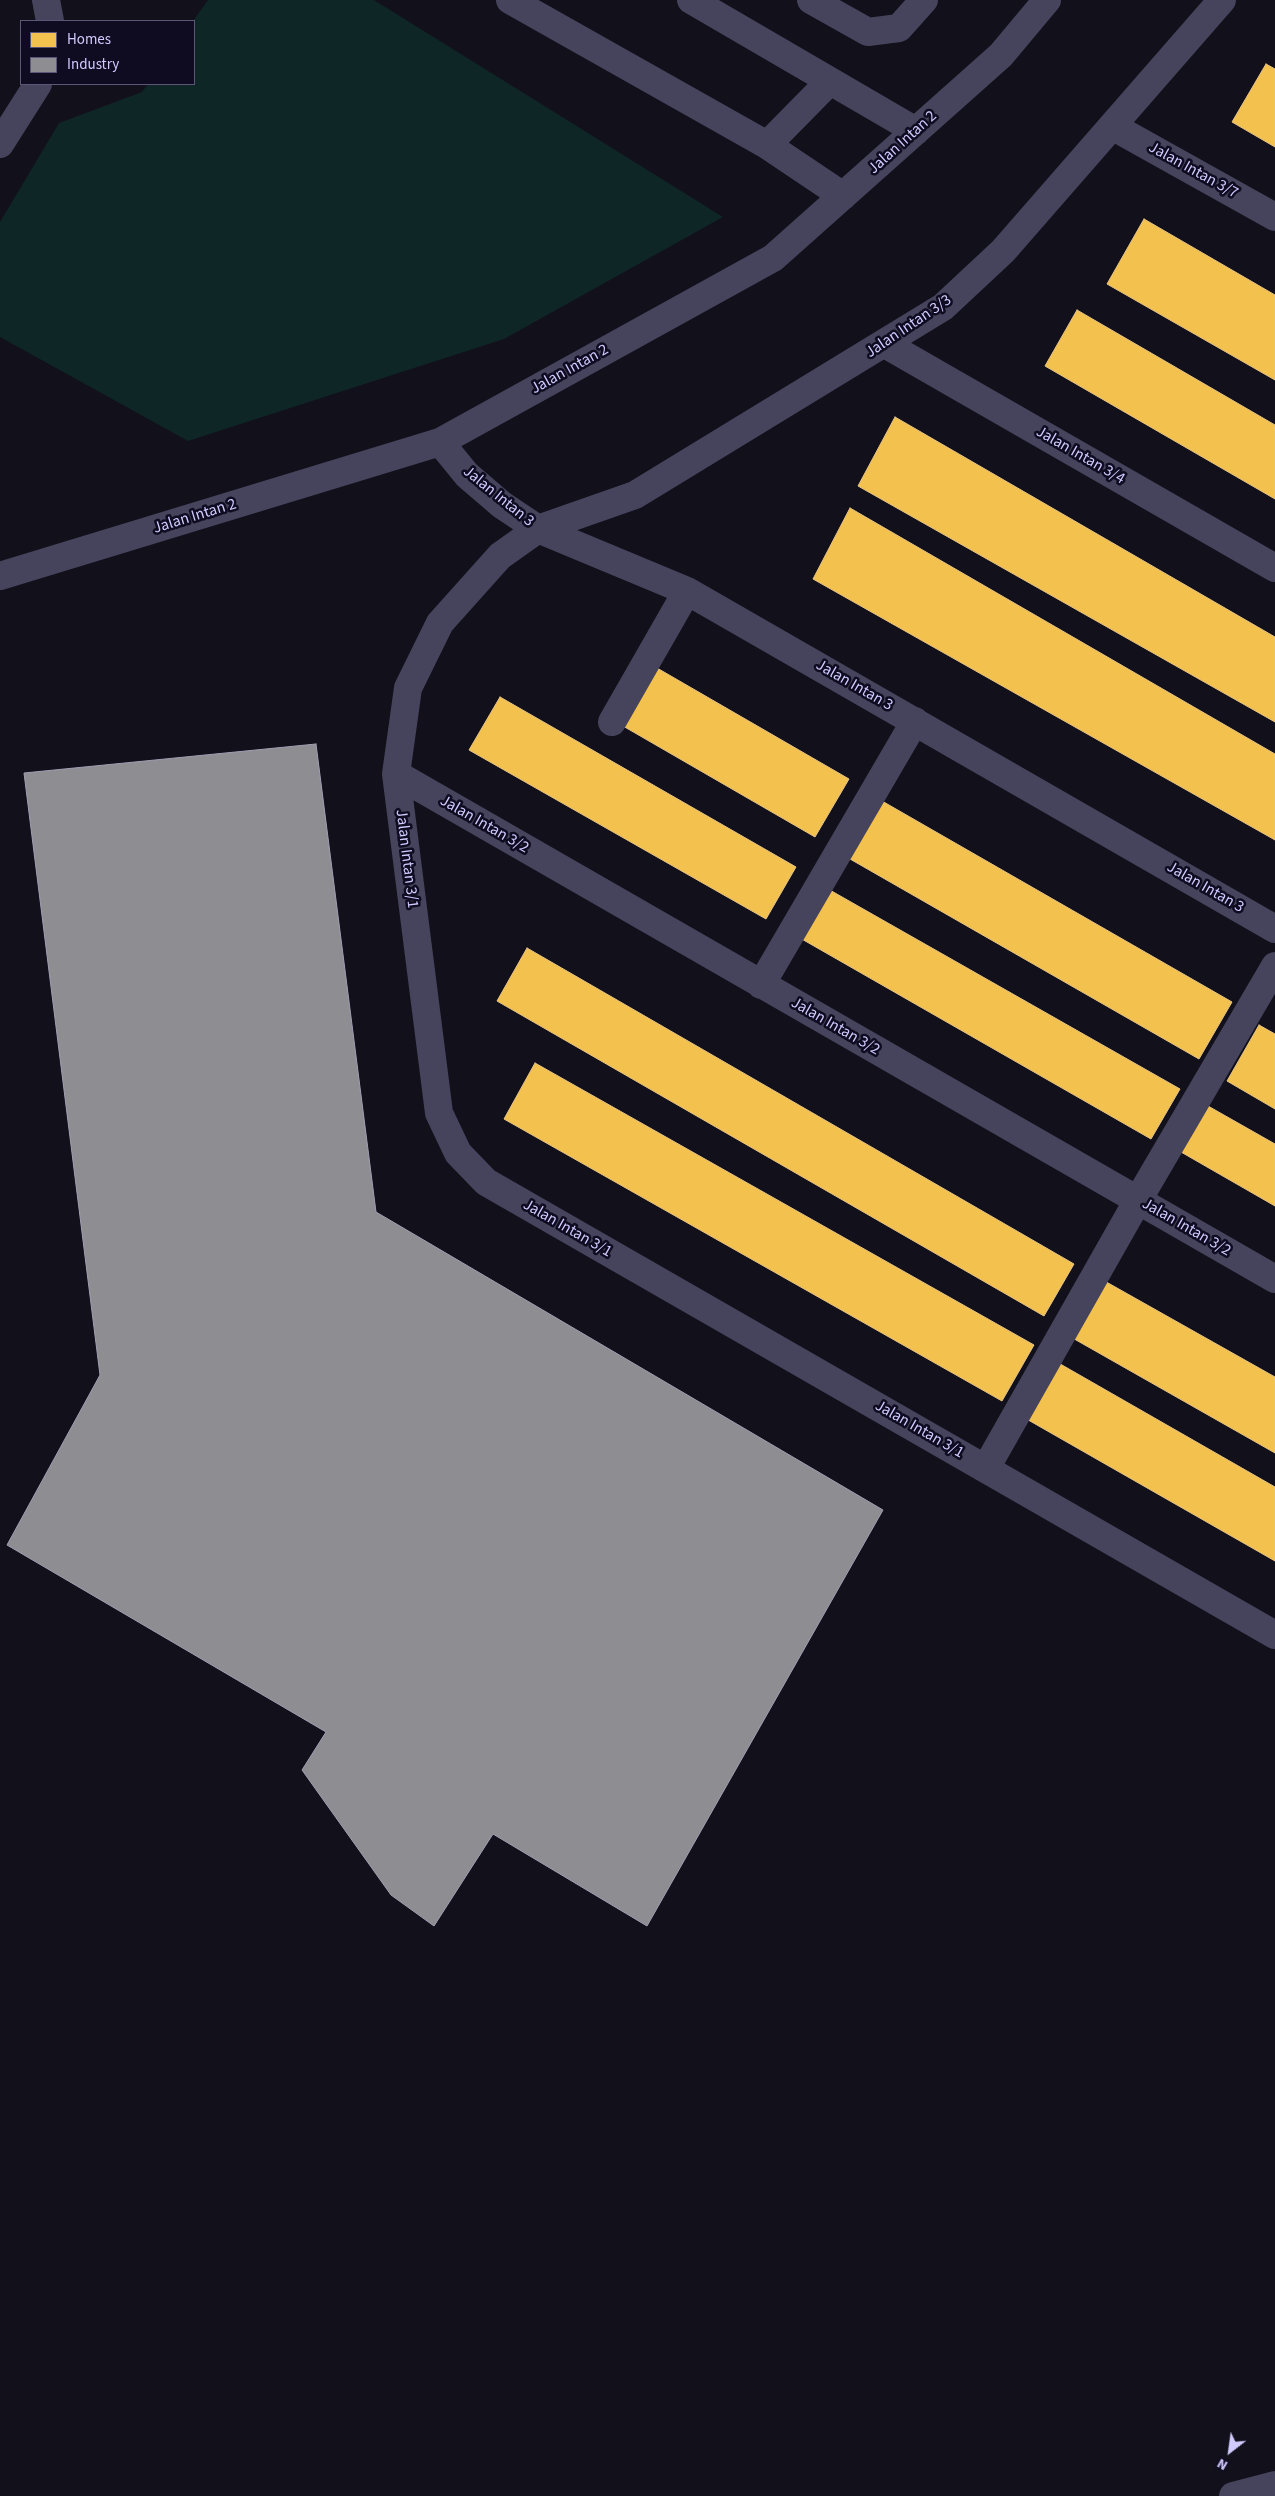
<!DOCTYPE html>
<style>
body{margin:0}
#map{position:relative;width:1275px;height:2496px;overflow:hidden;background:#12101b;font-family:"Source Sans 3",sans-serif}
canvas{display:block}
.legend{position:absolute;left:20px;top:20px;width:175px;height:65px;box-sizing:border-box;background:#0f0b20;border:1px solid #5c5779;margin:0;padding:6px 9px;list-style:none;font-size:15px;color:#d0caff}
.legend li{display:flex;align-items:center;gap:10px;height:25px}
.legend b{width:25px;border:1px solid #5c5779}
.north{position:absolute;left:1205px;top:2426px;width:50px;height:50px;-webkit-text-stroke:4px #0f0b20;paint-order:stroke;rotate:210deg;font-size:14px;font-weight:700;line-height:20px;text-align:center;color:#d0caff}
.north::after{content:'';display:block;margin:auto;width:18px;height:22px;background:#d0caff;clip-path:polygon(50% 0,100% 100%,50% 72%,0 100%)}
</style>
<div id="map">
<canvas width="1275" height="2496"></canvas>
<ul class="legend">
<li><b style="height:14px;background:#f2c14e"></b>Homes</li>
<li><b style="height:14px;background:#8d8d92"></b>Industry</li>
</ul>
<div class="north">N</div>
</div>
<script>
const c = document.querySelector('canvas').getContext('2d');
c.lineJoin = 'round';
function fillPath(path, color) { c.fillStyle = color; c.fill(path, 'evenodd'); }
const toPath = rows => new Path2D(rows.map(r => 'M' + r).join(''));
function stroke(path, color, width, dash) { c.strokeStyle = color; c.lineWidth = width; c.lineCap = dash ? 'butt' : 'round'; c.setLineDash(dash || []); c.stroke(path); }
function write(font, color, halo, rows, align = 'center') {
  c.font = font + ' "Source Sans 3",sans-serif'; c.lineWidth = 5; c.setLineDash([]); c.textBaseline = 'middle'; c.strokeStyle = halo; c.fillStyle = color; for (const [text, x, y, turn = 0] of rows) {
    c.save(); c.translate(x, y); c.rotate((+turn || 0) * Math.PI / 180); c.textAlign = isNaN(turn) ? turn : align; if (halo) c.strokeText(text, 0, 0); c.fillText(text, 0, 0); c.restore();
  }
}
const green = toPath([
 [208,0,374,0,723,217,504,339,188,441,0,337,0,222,59,123,142,92,148,84,194,84,193,21]
]);
const homes = toPath([
 [1266,64,1275,69,1275,147,1232,122,1266,64],
 [1144,219,1275,295,1275,380,1107,284,1144,219],
 [1077,310,1275,425,1275,499,1045,366,1077,310],
 [895,417,1275,637,1275,722,858,486,895,417],
 [850,508,1275,754,1275,840,813,579,850,508],
 [657,668,849,779,815,837,623,726,657,668],
 [500,697,796,867,766,919,469,750,500,697],
 [882,801,1232,1002,1199,1059,850,859,882,801],
 [828,889,1180,1089,1151,1139,800,938,828,889],
 [527,948,1074,1264,1044,1316,497,1001,527,948],
 [1259,1025,1275,1034,1275,1109,1227,1081,1259,1025],
 [535,1063,1034,1345,1002,1401,504,1119,535,1063],
 [1208,1106,1275,1144,1275,1206,1181,1152,1208,1106],
 [1101,1279,1275,1377,1275,1453,1069,1336,1101,1279],
 [1055,1361,1275,1487,1275,1561,1023,1417,1055,1361]
]);
const industry = toPath([
 [316,744,376,1212,883,1510,647,1926,493,1834,434,1926,391,1895,302,1770,326,1732,7,1545,100,1375,24,773,316,744]
]);
const minor = toPath([
 [46,0,50,21],
 [510,0,767,145,843,196],
 [691,0,916,131],
 [811,0,868,32,899,28,924,0],
 [1222,0,1003,251,943,307,635,495,538,529,500,556,440,623,408,688,396,774,439,1113,458,1153,486,1182,1275,1635],
 [1112,126,1275,217],
 [0,144,38,84],
 [767,145,830,81],
 [885,344,1275,568],
 [440,442,467,475,502,505,538,529,687,591,1275,929],
 [0,576,440,442,773,258,1001,55,1047,0],
 [612,722,687,591],
 [396,774,1275,1279],
 [761,985,915,721],
 [986,1468,1138,1200,1275,966],
 [1233,2496,1275,2485]
]);
const streetNames = [
 ["Jalan Intan 2",903,143,-42],
 ["Jalan Intan 3/7",1193,171,29],
 ["Jalan Intan 3/3",909,327,-34],
 ["Jalan Intan 2",570,370,-29],
 ["Jalan Intan 3/4",1080,456,30],
 ["Jalan Intan 3",498,497,39],
 ["Jalan Intan 2",195,517,-17],
 ["Jalan Intan 3",854,686,30],
 ["Jalan Intan 3/2",484,825,30],
 ["Jalan Intan 3/1",406,859,83],
 ["Jalan Intan 3",1205,888,30],
 ["Jalan Intan 3/2",835,1027,30],
 ["Jalan Intan 3/2",1186,1228,30],
 ["Jalan Intan 3/1",567,1229,30],
 ["Jalan Intan 3/1",919,1430,30]
];
fillPath(green, '#0f2627');
fillPath(homes, '#f2c14e');
stroke(homes, '#e8c483', 1);
fillPath(industry, '#8d8d92');
stroke(industry, '#a19fb3', 1);
stroke(minor, '#45445c', 28);
write('16px', '#d0caff', '#0f0b20', streetNames);
</script>
